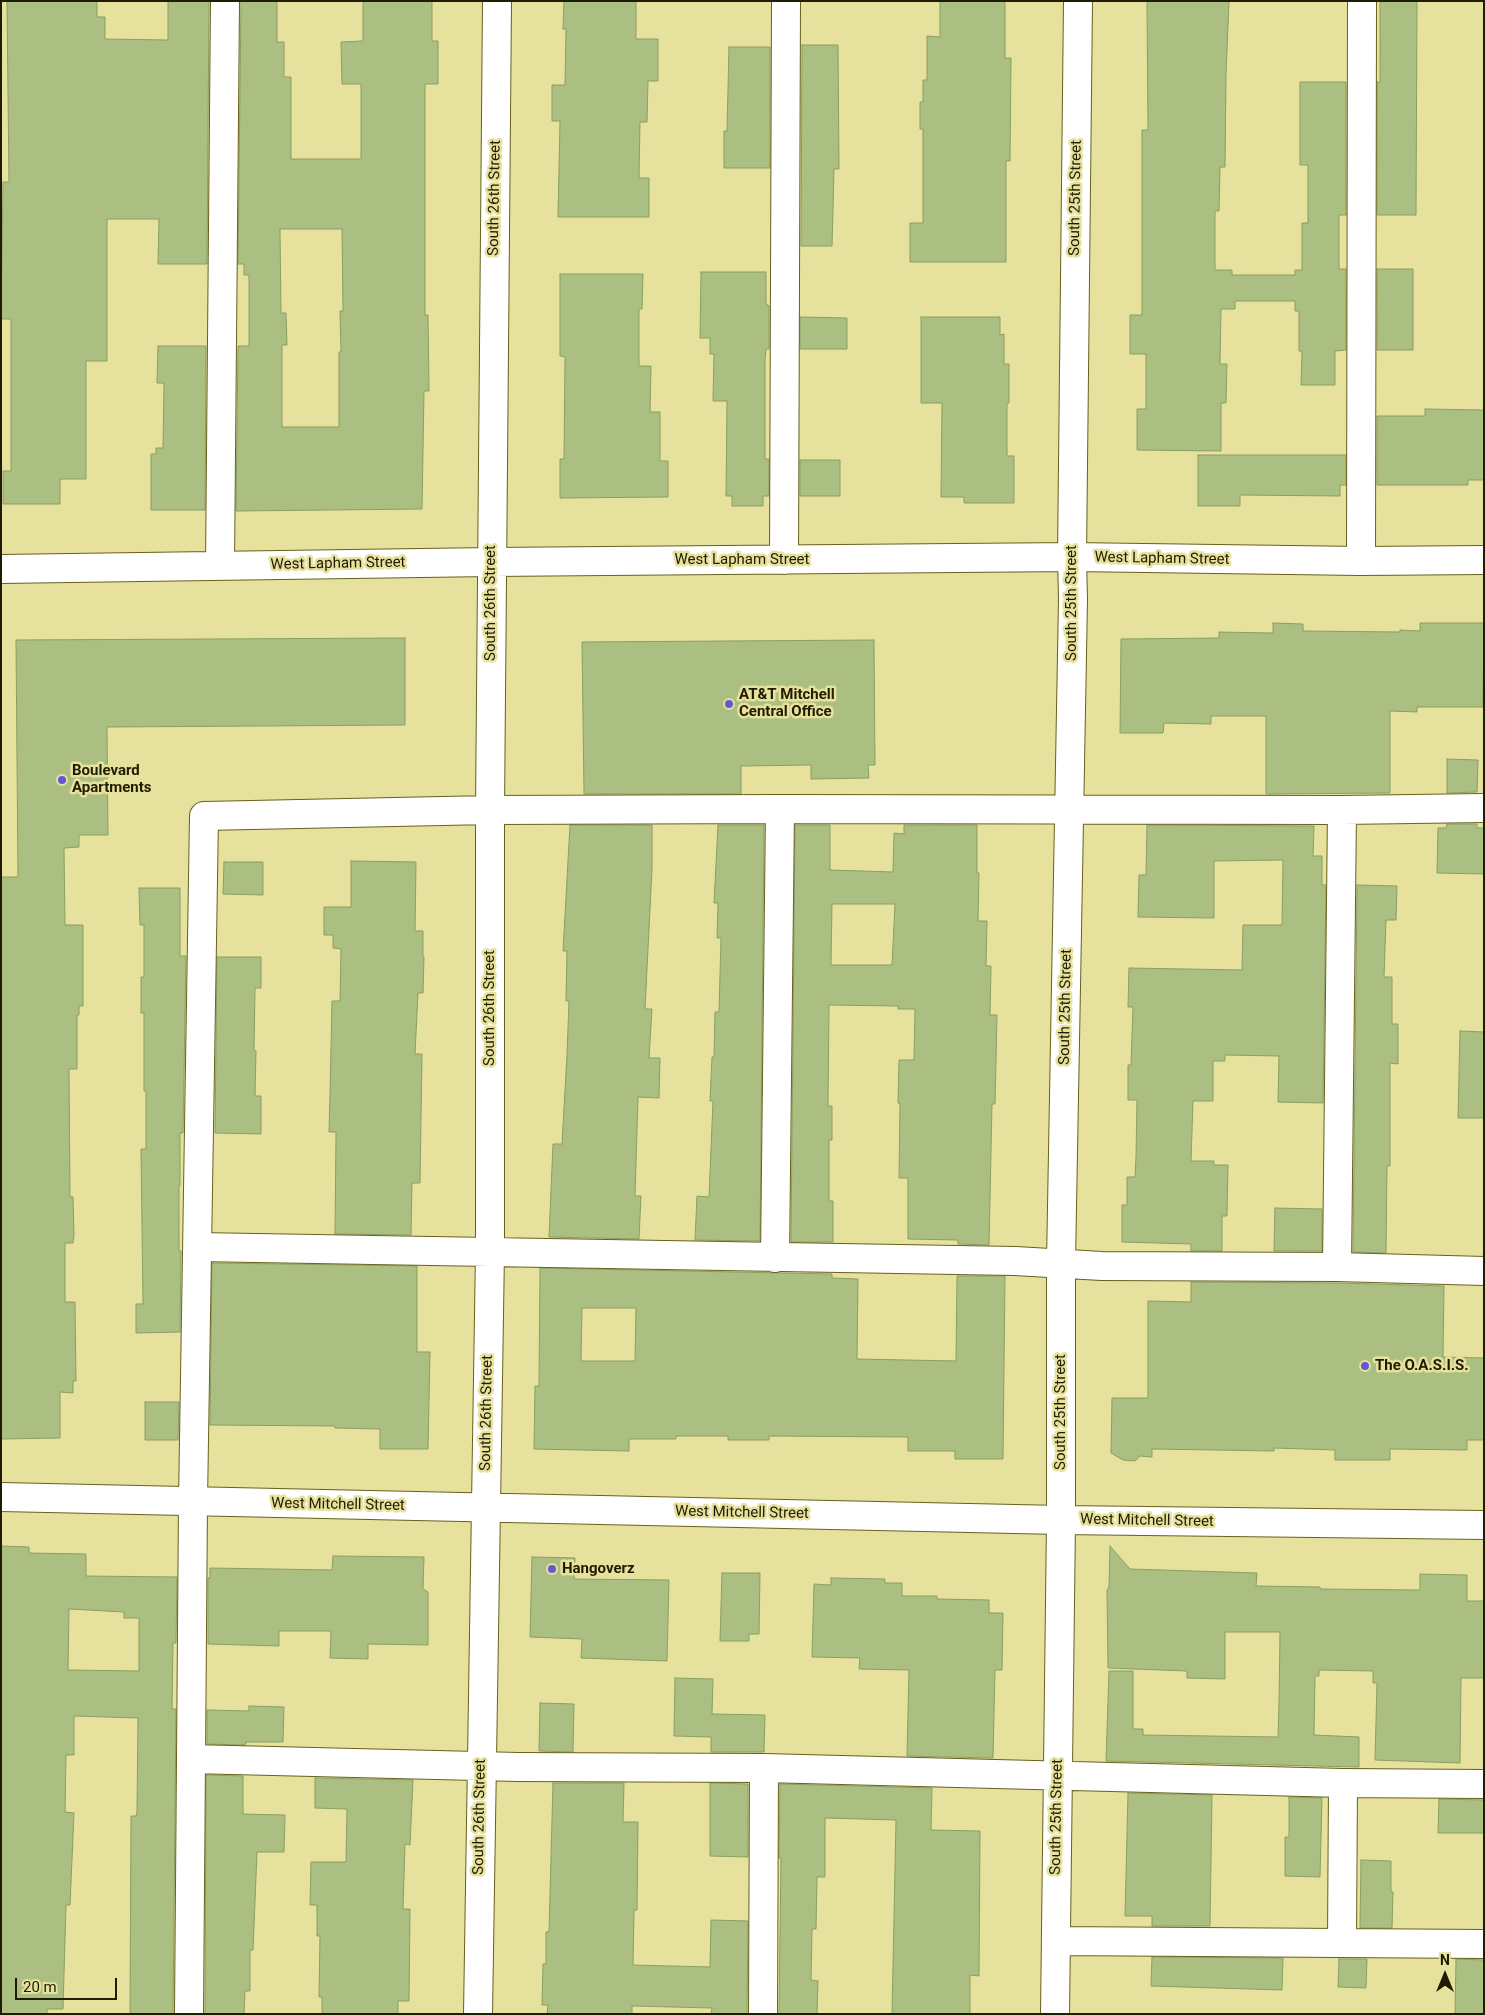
<!DOCTYPE html>
<style>
body{margin:0}
#map{position:relative;width:1485px;height:2015px;overflow:hidden;background:#e7e19e;font-family:Roboto,sans-serif}
canvas{display:block}
.frame{position:absolute;inset:0;border:2px solid #1f1c02;pointer-events:none}
.north{position:absolute;left:1420px;top:1950px;width:50px;height:50px;-webkit-text-stroke:4px #e7e19e;paint-order:stroke;rotate:0deg;font-size:14px;font-weight:700;line-height:20px;text-align:center;color:#1f1c02}
.north::after{content:'';display:block;margin:auto;width:18px;height:22px;background:#1f1c02;clip-path:polygon(50% 0,100% 100%,50% 72%,0 100%)}
.scale{position:absolute;left:15px;top:1978px;width:102px;height:22px;box-sizing:border-box;border:2px solid #1f1c02;border-top:0;padding-left:6px;font-size:15px;line-height:18px;white-space:nowrap;color:#1f1c02;-webkit-text-stroke:4px #e7e19e;paint-order:stroke}
</style>
<div id="map">
<canvas width="1485" height="2015"></canvas>
<div class="frame"></div>
<div class="north">N</div>
<div class="scale">20 m</div>
</div>
<script>
const c = document.querySelector('canvas').getContext('2d');
c.lineJoin = 'round';
function fillPath(path, color) { c.fillStyle = color; c.fill(path, 'evenodd'); }
const toPath = rows => new Path2D(rows.map(r => 'M' + r).join(''));
function stroke(path, color, width, dash) { c.strokeStyle = color; c.lineWidth = width; c.lineCap = dash ? 'butt' : 'round'; c.setLineDash(dash || []); c.stroke(path); }
function write(font, color, halo, rows, align = 'center') {
  c.font = font + ' Roboto,sans-serif'; c.lineWidth = 5; c.setLineDash([]); c.textBaseline = 'middle'; c.strokeStyle = halo; c.fillStyle = color; for (const [text, x, y, turn = 0] of rows) {
    c.save(); c.translate(x, y); c.rotate((+turn || 0) * Math.PI / 180); c.textAlign = isNaN(turn) ? turn : align; if (halo) c.strokeText(text, 0, 0); c.fillText(text, 0, 0); c.restore();
  }
}
const building = toPath([
 [7,1,97,1,97,17,105,17,105,39,168,40,168,1,209,1,207,264,158,264,159,219,107,219,107,361,86,361,86,479,60,479,60,504,3,504,3,471,11,471,11,319,1,319,3,182,9,182,7,1],
 [241,1,277,1,277,42,284,42,284,77,291,77,291,159,361,159,361,84,342,84,341,42,363,41,363,1,432,1,432,41,438,41,438,84,425,84,425,315,428,315,429,391,424,391,422,509,236,511,238,346,249,346,249,275,244,275,244,264,238,264,241,1],
 [280,229,342,229,343,311,340,311,341,352,339,352,339,427,282,427,282,345,287,345,286,313,281,313,280,229],
 [564,1,636,1,636,39,658,39,658,81,648,81,647,122,640,122,639,178,649,178,649,217,558,217,560,121,552,121,552,85,565,85,566,29,563,29,564,1],
 [940,1,1005,1,1005,58,1011,58,1010,161,1006,161,1006,262,910,262,910,223,923,223,923,129,920,129,920,102,923,102,923,80,927,80,927,36,940,37,940,1],
 [1147,1,1229,1,1226,75,1225,167,1220,167,1219,211,1215,211,1215,270,1232,270,1232,275,1295,275,1295,270,1302,270,1302,223,1308,223,1308,165,1300,165,1300,82,1346,82,1346,215,1339,215,1339,269,1346,269,1346,350,1335,351,1335,385,1301,385,1302,351,1299,351,1299,311,1295,311,1295,301,1235,301,1235,309,1221,309,1220,364,1227,364,1226,403,1221,403,1221,451,1137,450,1137,409,1146,409,1146,354,1130,354,1130,315,1142,315,1142,130,1148,130,1147,1],
 [1380,1,1417,1,1416,215,1377,215,1377,82,1380,82,1380,1],
 [802,45,838,45,839,169,834,169,832,246,801,246,802,45],
 [729,47,770,47,770,168,724,168,724,131,727,131,729,47],
 [1377,269,1413,269,1413,350,1377,350,1377,269],
 [701,272,766,272,766,303,769,306,769,349,766,349,765,360,765,459,769,459,769,496,763,496,763,506,732,506,732,496,726,496,727,401,713,401,714,354,710,354,710,338,700,338,701,272],
 [560,274,643,274,642,309,639,309,639,366,651,366,650,412,660,412,660,461,668,461,668,497,560,498,560,459,564,459,565,357,560,356,560,274],
 [800,317,847,318,847,349,800,349,800,317],
 [921,317,1000,317,1000,335,1004,334,1004,364,1009,364,1009,403,1007,403,1007,456,1014,456,1014,503,964,503,964,497,941,497,942,403,921,403,921,317],
 [158,346,206,346,205,510,151,510,151,454,156,454,156,448,163,448,164,383,157,383,158,346],
 [1425,409,1484,410,1484,480,1468,480,1468,485,1377,485,1377,416,1425,416,1425,409],
 [1198,455,1346,455,1346,485,1340,485,1340,496,1240,495,1240,506,1198,506,1198,455],
 [800,460,840,460,840,496,800,496,800,460],
 [1273,623,1303,624,1303,631,1400,632,1400,630,1420,631,1420,623,1484,623,1483,707,1417,707,1417,712,1390,711,1390,793,1266,794,1266,716,1211,716,1211,724,1164,723,1163,733,1120,733,1121,639,1219,638,1219,632,1273,633,1273,623],
 [405,638,405,725,107,727,108,835,79,835,79,847,64,848,65,925,83,925,83,1006,79,1006,79,1015,77,1015,77,1069,69,1069,70,1197,73,1197,74,1236,73,1243,65,1243,65,1302,75,1302,76,1381,73,1381,73,1393,60,1392,60,1438,1,1439,1,877,18,877,16,640,405,638],
 [874,640,875,765,868,765,869,778,811,779,811,765,741,766,741,794,584,794,582,642,874,640],
 [1447,759,1478,760,1477,792,1447,793,1447,759],
 [1447,824,1477,824,1477,828,1484,828,1484,874,1437,873,1438,828,1446,828,1447,824],
 [570,825,652,825,652,869,645,1009,652,1009,649,1058,660,1058,659,1098,638,1097,635,1196,641,1196,639,1239,549,1237,553,1144,562,1144,567,1055,569,1001,566,1001,567,951,563,951,570,825],
 [718,825,764,825,760,1241,695,1240,697,1196,709,1197,713,1101,710,1101,712,1057,714,1057,715,1012,719,1012,721,938,717,938,718,903,714,903,718,825],
 [795,825,830,825,830,870,893,872,894,833,904,834,904,825,977,825,977,873,979,873,978,921,987,921,986,966,991,966,990,1015,997,1015,995,1104,992,1104,989,1245,958,1244,958,1240,908,1239,908,1178,899,1178,900,1103,898,1103,899,1060,914,1060,915,1009,898,1009,898,1006,829,1005,828,1106,832,1106,832,1140,829,1140,829,1201,833,1201,833,1242,791,1242,795,825],
 [832,904,895,904,892,965,831,965,832,904],
 [1147,825,1314,826,1313,856,1322,856,1322,885,1326,885,1323,1103,1278,1102,1279,1056,1225,1055,1225,1061,1213,1061,1213,1101,1193,1101,1191,1161,1214,1161,1214,1165,1228,1165,1227,1216,1222,1216,1222,1251,1191,1251,1191,1244,1122,1242,1122,1205,1127,1205,1127,1177,1135,1177,1136,1157,1137,1100,1128,1100,1128,1065,1131,1065,1133,1007,1128,1007,1129,968,1242,970,1243,925,1282,925,1283,860,1214,861,1214,918,1138,917,1139,875,1146,875,1147,825],
 [351,861,416,862,415,931,423,931,423,957,424,957,423,993,418,993,415,1054,422,1054,420,1183,412,1183,411,1235,335,1234,336,1132,329,1132,330,1095,332,1001,340,1001,341,949,333,948,333,935,324,935,324,907,351,907,351,861],
 [224,862,263,862,263,895,223,894,224,862],
 [1357,885,1397,886,1396,920,1386,920,1384,977,1392,977,1392,1024,1398,1024,1398,1064,1390,1063,1390,1166,1387,1166,1386,1253,1353,1252,1357,885],
 [139,888,180,888,180,956,186,956,183,1133,180,1133,180,1186,179,1186,179,1251,181,1251,180,1332,136,1333,136,1304,143,1304,141,1149,146,1149,146,1091,144,1091,144,1013,141,1013,141,977,144,977,144,925,140,925,139,888],
 [217,957,261,957,261,988,255,988,254,1050,256,1051,255,1096,261,1096,261,1134,215,1133,217,957],
 [1460,1031,1484,1032,1484,1118,1458,1118,1460,1031],
 [1275,1208,1322,1209,1322,1251,1274,1251,1275,1208],
 [212,1263,417,1266,417,1352,430,1352,428,1449,380,1449,380,1429,335,1428,335,1426,210,1425,212,1263],
 [540,1268,832,1274,832,1278,858,1279,857,1359,956,1361,957,1276,1005,1276,1003,1459,955,1459,955,1451,908,1451,908,1437,769,1436,769,1440,728,1440,728,1436,676,1436,676,1439,629,1439,629,1451,534,1449,535,1386,539,1386,540,1268],
 [582,1308,636,1308,635,1361,581,1361,582,1308],
 [1191,1282,1337,1283,1444,1286,1443,1357,1484,1358,1484,1440,1467,1440,1467,1450,1390,1449,1390,1460,1335,1460,1335,1450,1274,1448,1274,1451,1152,1449,1152,1457,1140,1456,1135,1461,1123,1460,1111,1453,1112,1398,1148,1398,1148,1301,1191,1302,1191,1282],
 [145,1402,179,1402,178,1440,145,1440,145,1402],
 [1,1546,29,1547,29,1553,86,1554,86,1576,177,1577,176,1643,173,1643,172,1709,176,1709,173,2014,130,2014,131,1816,136,1816,137,1812,138,1718,74,1716,74,1755,66,1755,65,1812,74,1813,70,1905,66,1905,63,2009,47,2009,47,2014,1,2014,1,1546],
 [69,1609,124,1612,124,1618,139,1618,139,1671,68,1670,69,1609],
 [1110,1546,1130,1569,1257,1573,1256,1586,1320,1587,1320,1589,1420,1590,1420,1574,1467,1575,1467,1601,1484,1601,1484,1678,1461,1678,1460,1763,1375,1760,1377,1683,1373,1683,1373,1671,1319,1670,1319,1676,1315,1676,1314,1735,1359,1737,1359,1767,1106,1761,1109,1671,1133,1671,1133,1729,1143,1729,1143,1735,1278,1737,1279,1704,1280,1632,1225,1632,1225,1679,1187,1678,1187,1671,1108,1668,1107,1590,1109,1587,1110,1546],
 [333,1556,424,1557,423,1589,428,1592,428,1645,368,1644,368,1659,330,1658,331,1631,279,1631,279,1646,208,1644,208,1578,210,1578,210,1568,332,1570,333,1556],
 [532,1557,575,1558,574,1579,669,1580,667,1661,581,1658,582,1639,530,1637,532,1557],
 [722,1573,760,1573,759,1634,749,1634,749,1641,720,1641,722,1573],
 [831,1578,885,1579,885,1583,902,1583,902,1596,937,1596,937,1599,989,1600,989,1613,1003,1613,1002,1670,995,1670,993,1758,907,1756,909,1670,859,1669,860,1658,812,1657,814,1584,831,1585,831,1578],
 [675,1678,713,1679,712,1714,765,1715,764,1752,711,1752,711,1737,674,1736,675,1678],
 [540,1703,574,1704,573,1752,539,1751,540,1703],
 [249,1706,284,1707,283,1742,246,1742,246,1744,244,1745,207,1744,207,1710,249,1711,249,1706],
 [206,1775,243,1776,243,1814,285,1815,284,1852,257,1852,253,1950,250,1950,250,1991,245,1991,244,2014,205,2014,206,1775],
 [315,1778,413,1780,410,1845,405,1844,403,1909,410,1909,409,2001,398,2001,398,2014,322,2014,322,1997,319,1997,320,1936,317,1936,317,1905,310,1905,311,1862,346,1862,347,1809,315,1808,315,1778],
 [553,1783,624,1783,623,1822,638,1822,637,1910,634,1910,633,1965,710,1967,711,1920,748,1921,747,2014,711,2014,712,2008,632,2006,632,2014,547,2014,548,2005,542,2005,543,1964,546,1964,546,1932,549,1932,553,1783],
 [710,1783,748,1784,748,1857,710,1856,710,1783],
 [780,1784,932,1788,931,1830,980,1831,979,1976,970,1975,970,2014,892,2014,896,1820,825,1818,825,1877,817,1877,816,1929,812,1929,811,1980,818,1981,817,2014,779,2014,781,1858,779,1858,780,1784],
 [1128,1793,1212,1795,1210,1926,1152,1926,1152,1916,1125,1916,1128,1793],
 [1289,1797,1322,1798,1320,1877,1285,1876,1285,1837,1289,1837,1289,1797],
 [1439,1799,1484,1800,1484,1833,1438,1833,1439,1799],
 [1361,1860,1391,1861,1391,1892,1393,1892,1392,1928,1360,1928,1361,1860],
 [1152,1957,1283,1958,1282,1990,1151,1986,1152,1957],
 [1339,1959,1367,1959,1366,1988,1338,1987,1339,1959],
 [1456,1959,1484,1960,1484,2014,1455,2014,1456,1959]
]);
const minor = toPath([
 [784,560,786,1],
 [1361,561,1362,1],
 [220,566,225,1],
 [1,569,491,562,1072,557,1361,561,1484,560],
 [1342,810,1484,808],
 [198,1247,1015,1261,1102,1266,1337,1267,1484,1271],
 [775,1258,780,809],
 [1,1497,1061,1520,1484,1525],
 [191,1759,518,1767,764,1768,1343,1783,1484,1784],
 [1056,1941,1484,1944],
 [1342,1942,1343,1783],
 [189,2014,193,1502,204,816,490,810,780,809,1342,810,1337,1267],
 [478,2014,490,1251,490,810,497,1],
 [763,2014,764,1768],
 [1055,2014,1061,1520,1061,1262,1073,599,1072,557,1078,1]
]);
const markers = [
 [729,704,5,"#6557d0"],
 [62,780,5,"#6557d0"],
 [1365,1366,5,"#6557d0"],
 [552,1569,5,"#6557d0"]
];
const streetNames = [
 ["South 26th Street",495,198,-89],
 ["South 25th Street",1076,198,-89],
 ["West Lapham Street",1162,559,1],
 ["West Lapham Street",742,560],
 ["West Lapham Street",338,564,-1],
 ["South 26th Street",491,603,-90],
 ["South 25th Street",1072,603,-90],
 ["South 25th Street",1066,1007,-89],
 ["South 26th Street",490,1008,-90],
 ["South 25th Street",1061,1412,-90],
 ["South 26th Street",487,1413,-89],
 ["West Mitchell Street",338,1505,1],
 ["West Mitchell Street",742,1513,1],
 ["West Mitchell Street",1147,1521,1],
 ["South 26th Street",480,1817,-89],
 ["South 25th Street",1057,1817,-89]
];
const poiNames = [
 ["AT&T Mitchell",739,695],
 ["Central Office",739,712],
 ["Boulevard",72,771],
 ["Apartments",72,788],
 ["The O.A.S.I.S.",1375,1366],
 ["Hangoverz",562,1569]
];
fillPath(building, '#aabf81');
stroke(building, '#8a9e61', 1);
stroke(minor, '#68611e', 30);
stroke(minor, '#fff', 28);
for (const [x, y, r, color] of markers) { const dot = new Path2D(); dot.arc(x, y, r, 0, 2 * Math.PI); c.fillStyle = color; c.fill(dot); stroke(dot, '#e7e19e', 2); }
write('15px', '#1f1c02', '#e7e19e', streetNames);
write('bold 15px', '#1f1c02', '#e7e19e', poiNames, 'left');
</script>
